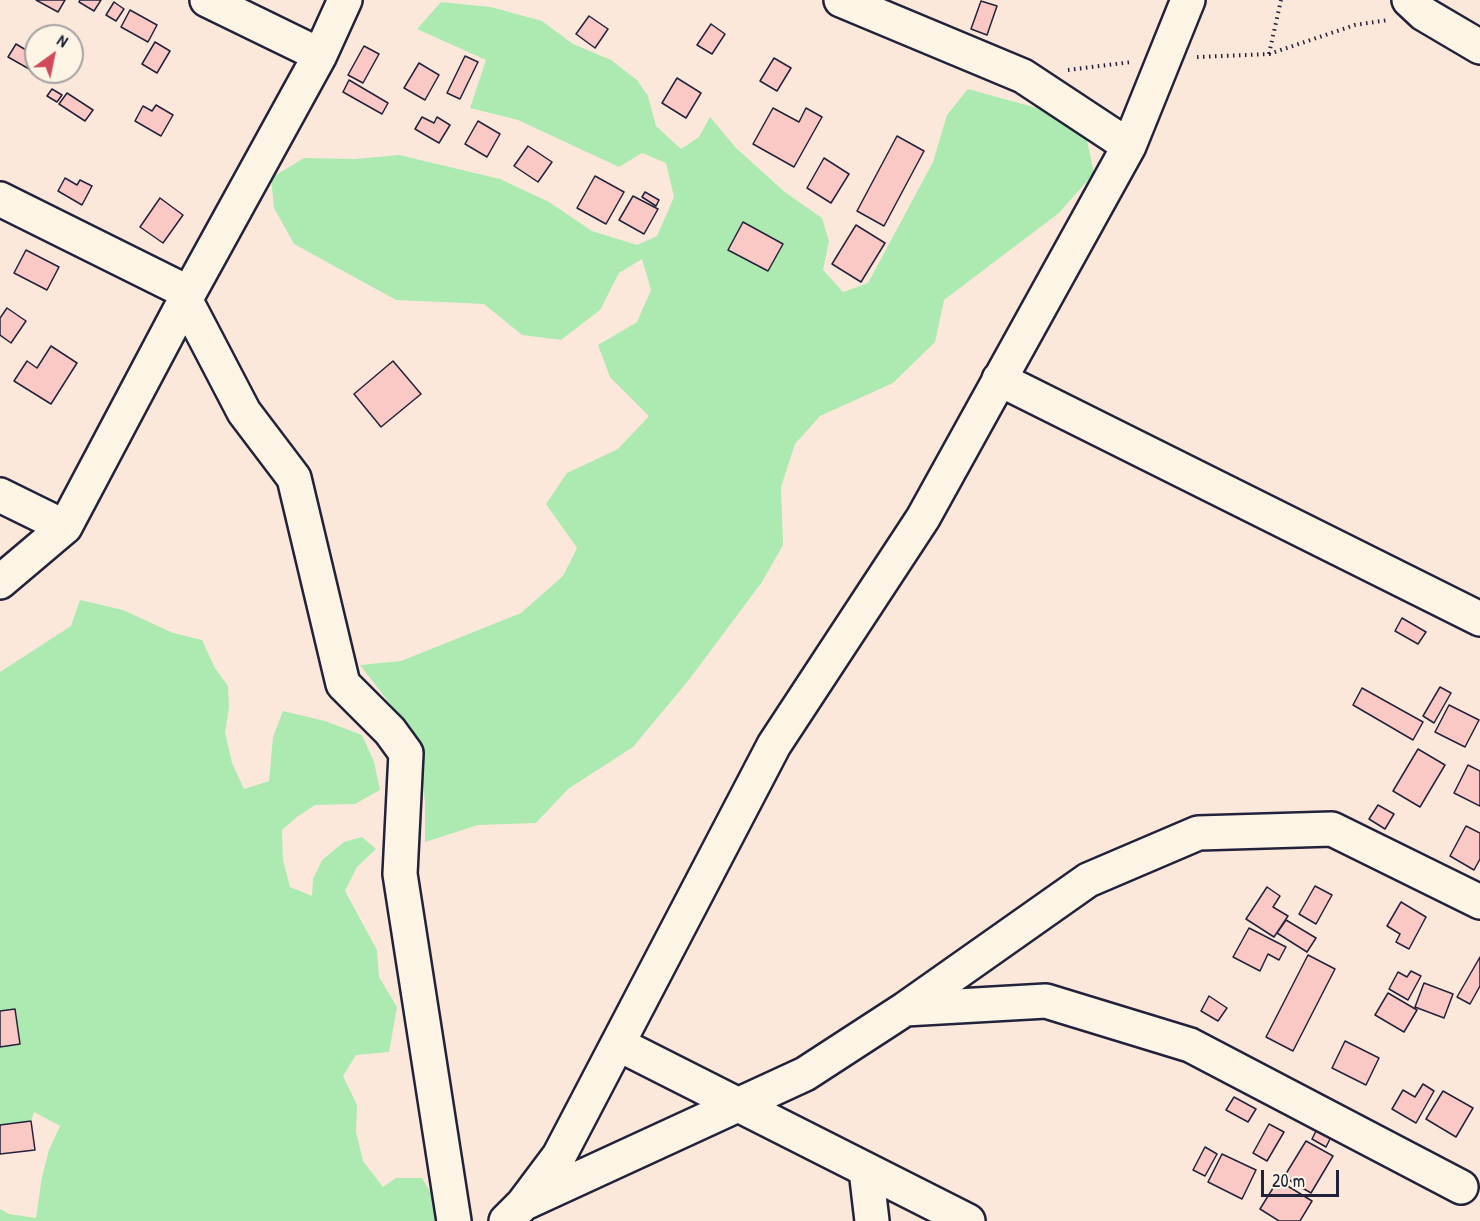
<!DOCTYPE html>
<style>
body{margin:0}
#map{position:relative;width:1480px;height:1221px;overflow:hidden;background:#fbe8db;font-family:"Patrick Hand",sans-serif}
canvas{display:block}
.north{position:absolute;left:24px;top:24px;width:60px;height:60px;box-sizing:border-box;background:#fcf5e5;border:2px solid #a5a1a1;border-radius:50%;rotate:33deg;font-size:16px;font-weight:700;line-height:24px;text-align:center;color:#22223b}
.north::after{content:'';display:block;margin:auto;width:21px;height:27px;background:#d1495b;clip-path:polygon(50% 0,100% 100%,50% 72%,0 100%)}
.scale{position:absolute;left:1261px;top:1170px;width:78px;height:27px;box-sizing:border-box;border:3px solid #22223b;border-top:0;padding-left:8px;font-size:18px;line-height:21px;white-space:nowrap;color:#22223b;-webkit-text-stroke:4px #fcf5e5;paint-order:stroke}
</style>
<div id="map">
<canvas width="1480" height="1221"></canvas>
<div class="north">N</div>
<div class="scale">20 m</div>
</div>
<script>
const c = document.querySelector('canvas').getContext('2d');
c.lineJoin = 'round';
function fillPath(path, color) { c.fillStyle = color; c.fill(path, 'evenodd'); }
const toPath = rows => new Path2D(rows.map(r => 'M' + r).join(''));
function stroke(path, color, width, dash) { c.strokeStyle = color; c.lineWidth = width; c.lineCap = dash ? 'butt' : 'round'; c.setLineDash(dash || []); c.stroke(path); }
const green = toPath([
 [441,2,491,7,542,21,573,44,611,60,637,80,648,96,656,126,681,149,699,137,710,117,736,148,786,193,822,218,829,241,823,270,843,292,868,283,933,162,947,115,968,89,1037,108,1086,136,1094,173,1059,213,944,300,935,342,893,383,820,416,795,444,781,487,783,545,762,582,688,681,633,747,568,789,536,823,478,825,425,842,425,802,419,747,395,710,360,665,401,661,521,613,563,576,577,548,546,504,567,473,618,449,649,416,610,377,598,345,637,322,651,290,642,259,619,273,600,310,561,340,522,335,484,304,396,300,294,244,274,208,271,178,304,158,355,159,399,155,500,179,549,202,592,231,637,245,657,236,674,197,666,163,642,153,619,167,518,120,470,108,486,60,417,29],
 [80,600,123,610,173,633,202,640,215,668,228,686,229,708,225,732,232,763,244,789,269,781,273,737,283,711,325,721,362,735,374,762,380,790,355,804,315,805,297,817,282,830,283,860,290,887,312,896,313,879,322,860,344,842,362,837,376,849,357,867,345,891,377,950,379,977,397,1007,389,1052,356,1055,343,1076,357,1105,356,1132,363,1161,383,1187,396,1178,422,1178,436,1201,437,1221,0,1221,0,1209,9,1214,36,1218,42,1177,49,1150,60,1126,34,1112,31,1121,0,1125,0,1047,20,1044,15,1009,0,1011,0,672,71,626]
]);
const building = toPath([
 [36,0,65,0,58,12,36,0],
 [80,0,101,0,94,11,79,2,80,0],
 [981,1,997,6,987,35,971,29,981,1],
 [114,2,124,9,116,21,106,15,114,2],
 [130,10,157,25,148,42,121,27,130,10],
 [589,16,608,29,595,48,576,34,589,16],
 [711,24,725,34,712,54,697,45,711,24],
 [155,42,170,51,157,73,142,64,155,42],
 [16,44,36,56,38,74,8,57,16,44],
 [364,46,379,54,363,83,348,75,364,46],
 [465,56,478,62,460,99,447,93,465,56],
 [774,58,791,68,777,91,760,81,774,58],
 [419,63,439,75,425,100,404,88,419,63],
 [677,78,701,93,686,118,662,103,677,78],
 [349,80,388,103,382,114,343,92,349,80],
 [52,89,62,95,57,102,47,96,52,89],
 [67,93,93,110,85,121,59,104,67,93],
 [156,105,173,115,161,136,135,121,143,106,152,111,156,105],
 [773,108,799,122,806,108,822,117,794,167,753,144,773,108],
 [422,117,434,123,437,117,450,125,439,143,415,129,422,117],
 [478,121,500,134,487,157,465,144,478,121],
 [897,136,924,151,884,226,857,211,897,136],
 [528,146,552,162,538,182,514,166,528,146],
 [824,158,849,174,831,203,807,188,824,158],
 [595,176,624,192,606,224,577,208,595,176],
 [65,178,77,185,80,180,92,186,82,205,58,191,65,178],
 [645,192,659,200,656,206,642,197,645,192],
 [633,196,658,209,644,234,619,220,633,196],
 [160,198,183,215,163,243,140,227,160,198],
 [743,222,783,244,768,271,728,250,743,222],
 [856,225,885,243,861,282,832,264,856,225],
 [26,250,59,267,47,290,14,273,26,250],
 [7,308,26,321,11,343,0,335,0,318,7,308],
 [51,346,77,363,51,404,14,381,27,361,37,368,51,346],
 [393,361,421,394,381,427,354,394,393,361],
 [1402,618,1426,632,1418,644,1395,631,1402,618],
 [1440,687,1451,693,1434,723,1423,716,1440,687],
 [1362,688,1423,722,1413,740,1353,705,1362,688],
 [1449,705,1479,720,1465,747,1435,732,1449,705],
 [1418,749,1445,765,1420,807,1393,791,1418,749],
 [1468,765,1480,771,1480,806,1454,793,1468,765],
 [1378,805,1394,814,1385,829,1369,819,1378,805],
 [1466,826,1480,833,1480,859,1474,870,1450,856,1466,826],
 [1315,886,1332,895,1316,924,1299,914,1315,886],
 [1267,887,1280,896,1273,907,1288,916,1274,937,1246,919,1267,887],
 [1401,902,1426,917,1409,949,1396,942,1400,934,1387,926,1401,902],
 [1286,920,1316,938,1307,952,1277,933,1286,920],
 [1249,928,1286,947,1279,960,1268,954,1260,971,1233,957,1249,928],
 [1308,955,1335,969,1293,1051,1266,1037,1308,955],
 [1480,957,1480,986,1470,1004,1457,997,1480,957],
 [1411,971,1421,976,1408,1000,1389,989,1398,972,1407,977,1411,971],
 [1424,983,1453,994,1444,1018,1415,1007,1424,983],
 [1388,993,1417,1010,1404,1032,1375,1015,1388,993],
 [1209,996,1227,1008,1218,1021,1201,1011,1209,996],
 [15,1009,20,1044,0,1047,0,1011,15,1009],
 [1345,1041,1379,1058,1366,1085,1332,1068,1345,1041],
 [1423,1084,1434,1091,1416,1123,1392,1109,1403,1090,1415,1097,1423,1084],
 [1443,1091,1473,1108,1456,1137,1426,1119,1443,1091],
 [1234,1097,1256,1109,1248,1122,1226,1110,1234,1097],
 [31,1121,35,1150,0,1154,0,1125,31,1121],
 [1269,1124,1284,1132,1267,1161,1253,1153,1269,1124],
 [1317,1129,1331,1137,1326,1147,1312,1139,1317,1129],
 [1306,1141,1333,1156,1311,1193,1284,1177,1306,1141],
 [1205,1147,1217,1154,1205,1176,1193,1170,1205,1147],
 [1222,1154,1256,1170,1242,1199,1208,1182,1222,1154],
 [1278,1180,1312,1201,1300,1221,1279,1221,1260,1209,1278,1180]
]);
const path = toPath([
 [1269,54,1281,0],
 [1197,57,1269,54,1355,25,1388,20],
 [1068,70,1132,62]
]);
const minor = toPath([
 [207,0,320,55],
 [841,0,1023,76,1129,146],
 [1409,0,1424,14,1480,47],
 [0,199,189,293],
 [186,301,244,412,294,478,343,684,390,731,406,753,400,874,454,1221],
 [999,379,1480,619],
 [0,495,65,527],
 [0,582,65,527,189,293,320,55,345,0],
 [905,1009,1046,1001,1190,1045,1461,1187],
 [618,1044,968,1221],
 [866,1170,872,1221],
 [527,1202,805,1074,905,1009,1088,880,1198,833,1332,829,1480,902],
 [506,1221,523,1204,559,1156,774,745,923,518,1129,146,1188,0]
]);
fillPath(green, '#aceab1');
fillPath(building, '#fac9c5');
stroke(building, '#22223b', 1.5);
stroke(minor, '#22223b', 38);
stroke(path, '#22223b', 4, [1.5, 4.5]);
stroke(minor, '#fcf5e5', 33);
</script>
